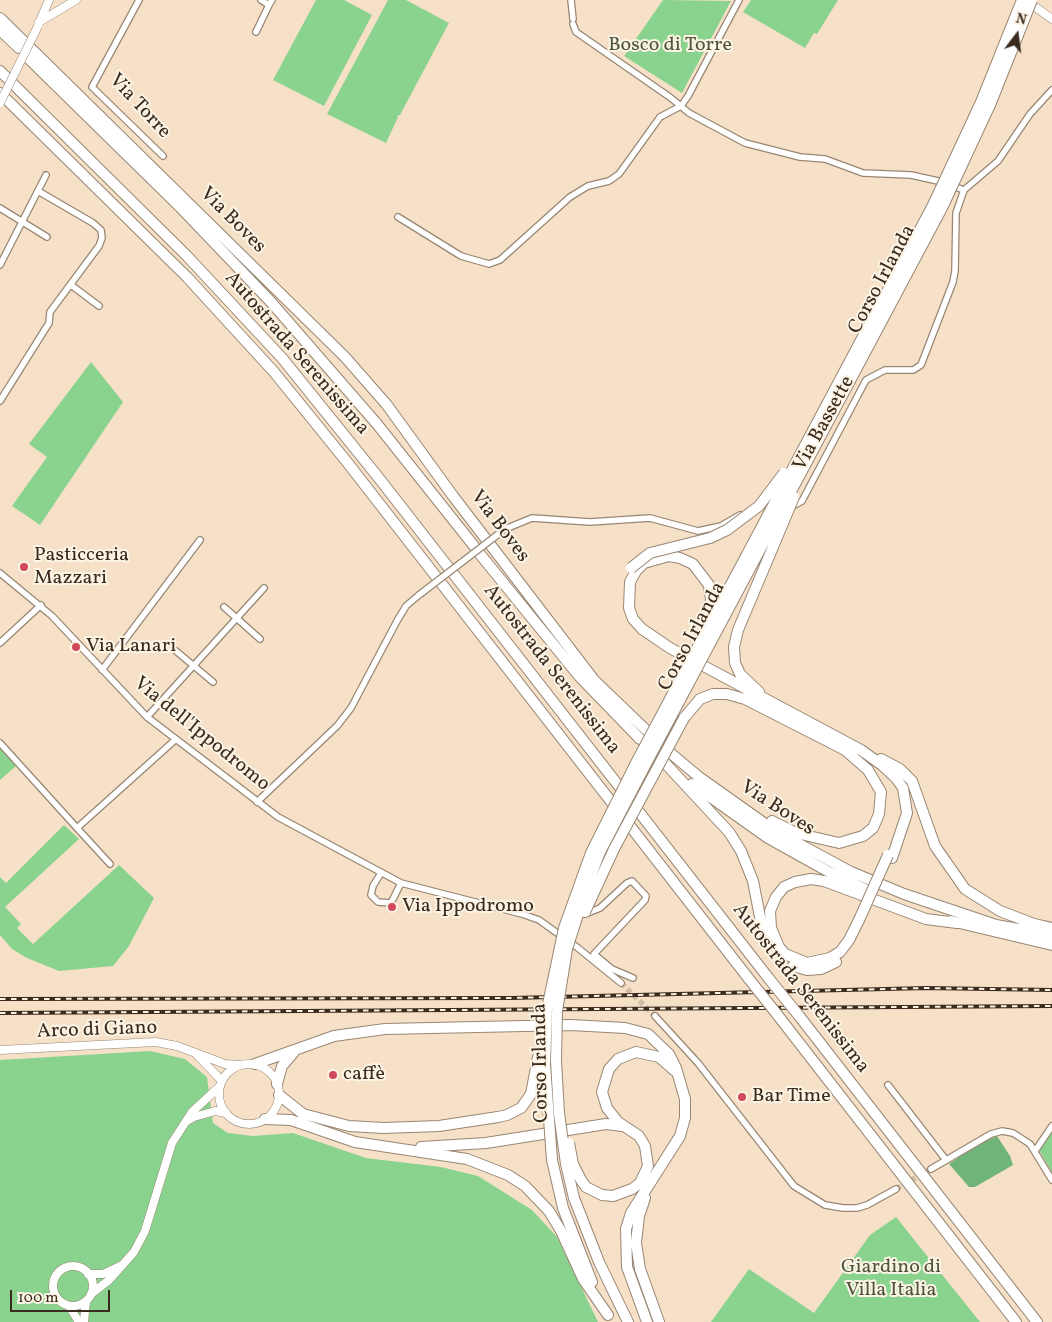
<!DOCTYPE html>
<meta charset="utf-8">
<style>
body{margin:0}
#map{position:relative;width:1052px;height:1322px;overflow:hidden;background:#f6e1c8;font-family:Vollkorn,serif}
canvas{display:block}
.north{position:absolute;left:992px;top:10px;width:50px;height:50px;-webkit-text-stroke:4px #fcf5e5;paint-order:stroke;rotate:15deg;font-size:14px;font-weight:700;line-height:20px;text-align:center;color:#3b2a1e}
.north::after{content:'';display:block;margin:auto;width:18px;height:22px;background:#3b2a1e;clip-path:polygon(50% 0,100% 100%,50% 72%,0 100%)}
.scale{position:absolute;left:10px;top:1290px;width:100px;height:22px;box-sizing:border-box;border:2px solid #3b2a1e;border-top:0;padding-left:6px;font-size:15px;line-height:18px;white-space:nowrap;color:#3b2a1e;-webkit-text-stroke:4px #fcf5e5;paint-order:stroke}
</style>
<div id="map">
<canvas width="1052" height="1322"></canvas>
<div class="north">N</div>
<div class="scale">100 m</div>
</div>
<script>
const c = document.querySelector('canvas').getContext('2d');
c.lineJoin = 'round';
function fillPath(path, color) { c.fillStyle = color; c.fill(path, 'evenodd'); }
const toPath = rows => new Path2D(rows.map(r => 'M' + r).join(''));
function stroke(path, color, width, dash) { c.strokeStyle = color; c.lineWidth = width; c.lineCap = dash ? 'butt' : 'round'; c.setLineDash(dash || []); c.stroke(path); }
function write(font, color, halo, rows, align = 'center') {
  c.font = font + ' Vollkorn,serif'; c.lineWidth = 4; c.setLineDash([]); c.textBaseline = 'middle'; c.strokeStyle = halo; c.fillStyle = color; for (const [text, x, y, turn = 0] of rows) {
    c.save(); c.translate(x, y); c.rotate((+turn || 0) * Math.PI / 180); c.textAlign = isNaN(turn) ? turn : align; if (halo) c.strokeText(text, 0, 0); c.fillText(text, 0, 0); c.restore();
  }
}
const green = toPath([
 [316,0,344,0,372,15,324,106,273,80],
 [388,0,406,0,449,23,400,115,397,116,398,117,386,143,327,114],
 [663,0,731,1,682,93,624,56],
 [751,0,838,0,817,34,814,33,805,48,743,12],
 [91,362,123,402,40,525,12,506,47,457,29,444],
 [0,748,16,766,0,780],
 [64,825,79,839,5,907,21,924,17,928,33,944,119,865,154,898,129,946,113,966,59,971,27,958,12,949,0,935,0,877,6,883],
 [150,1051,185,1059,207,1077,213,1123,228,1133,253,1136,293,1133,366,1158,441,1167,478,1176,532,1210,557,1237,598,1322,0,1322,0,1060],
 [1052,1132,1052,1172,1039,1150],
 [896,1217,980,1322,711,1322,749,1269,814,1313,870,1235]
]);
const forest = toPath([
 [997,1136,1010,1156,1013,1165,975,1187,969,1187,949,1164,977,1145]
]);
const streetTunnel = toPath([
 [621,983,655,1016],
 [896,1189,931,1169]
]);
const street = toPath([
 [139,0,92,87,163,156],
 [261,0,269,5,272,0],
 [571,0,573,19],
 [573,24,576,32,671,98,689,113,745,143,800,157,825,159,863,173,911,175,938,181,964,190],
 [256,32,269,5],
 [0,208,47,237],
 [398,217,461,256,489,264,500,260,570,197,588,186,609,181,619,174,660,117,681,106,688,96,739,0],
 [0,265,46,175],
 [71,285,99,306],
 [0,401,49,323,50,312,99,246,102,238,101,230,93,223,38,191],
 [789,508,802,501,866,380,885,370,913,370,921,365,953,282,955,271,956,213,964,190,998,161,1030,114,1052,90],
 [505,529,532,518,590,522,650,518,698,531,721,526,740,515],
 [0,573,52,616,147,717,278,817,401,883,522,914,539,920,578,948,621,983],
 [224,607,260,639],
 [0,643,41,605],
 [176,651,213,682],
 [102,670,200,540],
 [147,717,264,588],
 [0,743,77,828,175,740],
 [257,802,337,726,351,708,397,621,406,606,419,595],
 [77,828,110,864],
 [381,873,373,886,371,895,378,902,391,903,401,883],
 [585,914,600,908,627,883,632,881,646,896,645,900,594,954,612,969,633,978],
 [655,1016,698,1063,794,1186,825,1205,843,1208,857,1208,867,1205,896,1189],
 [888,1085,946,1160],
 [1035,1151,1052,1126],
 [931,1169,991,1134,1002,1131,1013,1133,1030,1144,1052,1180]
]);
const secondary = toPath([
 [1027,1,1052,19],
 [40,21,49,0],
 [39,22,76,0],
 [0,1050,156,1042,177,1046,225,1064,240,1065],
 [197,1055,222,1081],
 '219 1094a30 30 0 1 1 60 0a30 30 0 1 1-60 0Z',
 [187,1121,194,1117,215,1111,226,1113],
 '53 1286a20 20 0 1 1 40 0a20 20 0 1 1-40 0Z',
 [88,1274,103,1274,120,1266],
 [91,1294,109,1280,134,1252,145,1231,172,1143,192,1112,220,1086],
 [69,1306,79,1322],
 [84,1322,86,1301]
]);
const highway = toPath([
 [0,18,345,357,387,405,453,496,594,680,668,751,699,777,775,831,849,871,904,894,996,925,1052,935],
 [0,30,19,48],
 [29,59,182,209,271,302,377,424,474,546],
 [0,71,187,256,282,358,378,477,770,980],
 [0,93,187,277,274,372,347,462,749,979],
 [479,553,579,676,640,739],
 [706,626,711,600,709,585,693,564,680,558,669,556,644,563,636,571,630,582,629,608,633,619,642,629,670,648,861,750,882,765,896,778,903,788,907,813,892,858],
 [734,647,735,663,740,674,759,692],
 [684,718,700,699,713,694,727,694,745,699,845,750,868,770,881,792,879,814,873,828,863,836,839,843,796,833,772,821],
 [881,759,900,769,912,781,935,846,965,889,1000,911,1034,924,1052,928],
 [664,762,729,832,741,851,753,881,761,922,769,940],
 [692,784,768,838,829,872,867,890],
 [859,920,849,940,840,952,830,958,807,963,785,954,779,947,771,928,770,911,776,897,784,887,795,882,811,879,824,881,926,919,957,923],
 [951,921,1052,945],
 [793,966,807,970,821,969,836,962],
 [776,1013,1016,1322],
 [800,1017,1037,1322],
 [255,1064,334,1036,385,1029,571,1025,625,1028,648,1034,669,1054,676,1068,685,1099,685,1118,680,1136,631,1213,626,1229,627,1267,647,1322],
 [277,1084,282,1066,294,1052],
 [279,1095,303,1114,349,1126,383,1128,439,1126,498,1117],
 [265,1119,291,1120,355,1142,467,1159,508,1175,525,1186,549,1211,561,1231,583,1279,608,1315],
 [421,1147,486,1143,606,1124,622,1126],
 [552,1160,563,1208,592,1282],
 [602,1195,613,1196,632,1189,640,1183,648,1166,645,1146,639,1136,618,1122,607,1108,602,1092,609,1069,618,1059,636,1052,659,1057,675,1071],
 [574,1198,599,1262,628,1322],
 [645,1198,639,1216,636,1243,640,1269,659,1322]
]);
const rail = toPath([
 [0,999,511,998,927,988,1052,990],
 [0,1013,1052,1006]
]);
const streetBridge = toPath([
 [419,595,505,529]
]);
const secondaryBridge = toPath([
 [0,103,38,26]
]);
const highwayBridge = toPath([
 [631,568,650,553,710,538,727,530,759,506,784,473],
 [734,647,738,630,794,497],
 [585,912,614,849,684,718],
 [859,920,888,855],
 [749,979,776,1013],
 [770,980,800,1017],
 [498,1117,507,1115,521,1108,531,1094,540,1047],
 [569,1143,573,1164,581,1180,586,1187,602,1195],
 [552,1160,545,1064,547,1009,564,928,591,853,638,759,933,205,981,102,1022,0],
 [574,1198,566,1164,559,1113,556,1061,557,1011,567,949,587,886,600,852,647,762,942,208,990,105,1032,0]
]);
const markers = [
 [24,567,5,"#d1495b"],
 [76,647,5,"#d1495b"],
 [392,907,5,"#d1495b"],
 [333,1075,5,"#d1495b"],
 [742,1097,5,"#d1495b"]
];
const parkNames = [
 ["Bosco di Torre",670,46],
 ["Giardino di",891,1268],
 ["Villa Italia",891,1291]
];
const streetNames = [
 ["Via Torre",139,107,47],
 ["Via Boves",232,221,45],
 ["Corso Irlanda",883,280,-62],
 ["Autostrada Serenissima",296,354,49],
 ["Via Bassette",825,424,-61],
 ["Via Boves",499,527,53],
 ["Corso Irlanda",693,637,-62],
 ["Autostrada Serenissima",551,670,52],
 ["Via dell'Ippodromo",201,735,39],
 ["Via Boves",777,809,33],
 ["Autostrada Serenissima",800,989,52],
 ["Arco di Giano",97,1031,-2],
 ["Corso Irlanda",542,1063,-91]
];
const poiNames = [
 ["Pasticceria",34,556],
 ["Mazzari",34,579],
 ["Via Lanari",86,647],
 ["Via Ippodromo",402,907],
 ["caffè",343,1075],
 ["Bar Time",752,1097]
];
fillPath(green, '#8ad38e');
fillPath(forest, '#6fb579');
stroke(streetTunnel, '#d1bca6', 5.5, [5.5, 3]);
stroke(street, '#988673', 8);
stroke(secondary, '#988673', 9);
stroke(highway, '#988673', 12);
stroke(street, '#fff', 5.5);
stroke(secondary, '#fff', 8);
stroke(highway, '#fff', 10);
stroke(rail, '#3b2a1e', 4);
stroke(rail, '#fcf5e5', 2, [5.5]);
stroke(streetBridge, '#988673', 8, []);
stroke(secondaryBridge, '#988673', 9, []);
stroke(highwayBridge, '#988673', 12, []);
stroke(streetBridge, '#fff', 5.5);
stroke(secondaryBridge, '#fff', 8);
stroke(highwayBridge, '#fff', 10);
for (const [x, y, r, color] of markers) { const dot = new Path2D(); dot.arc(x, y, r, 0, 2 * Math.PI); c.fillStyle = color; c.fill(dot); stroke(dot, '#fcf5e5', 2); }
write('20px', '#4f543a', '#fcf5e5', parkNames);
write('20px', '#3b2a1e', '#fcf5e5', streetNames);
write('20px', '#3b2a1e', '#fcf5e5', poiNames, 'left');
</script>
